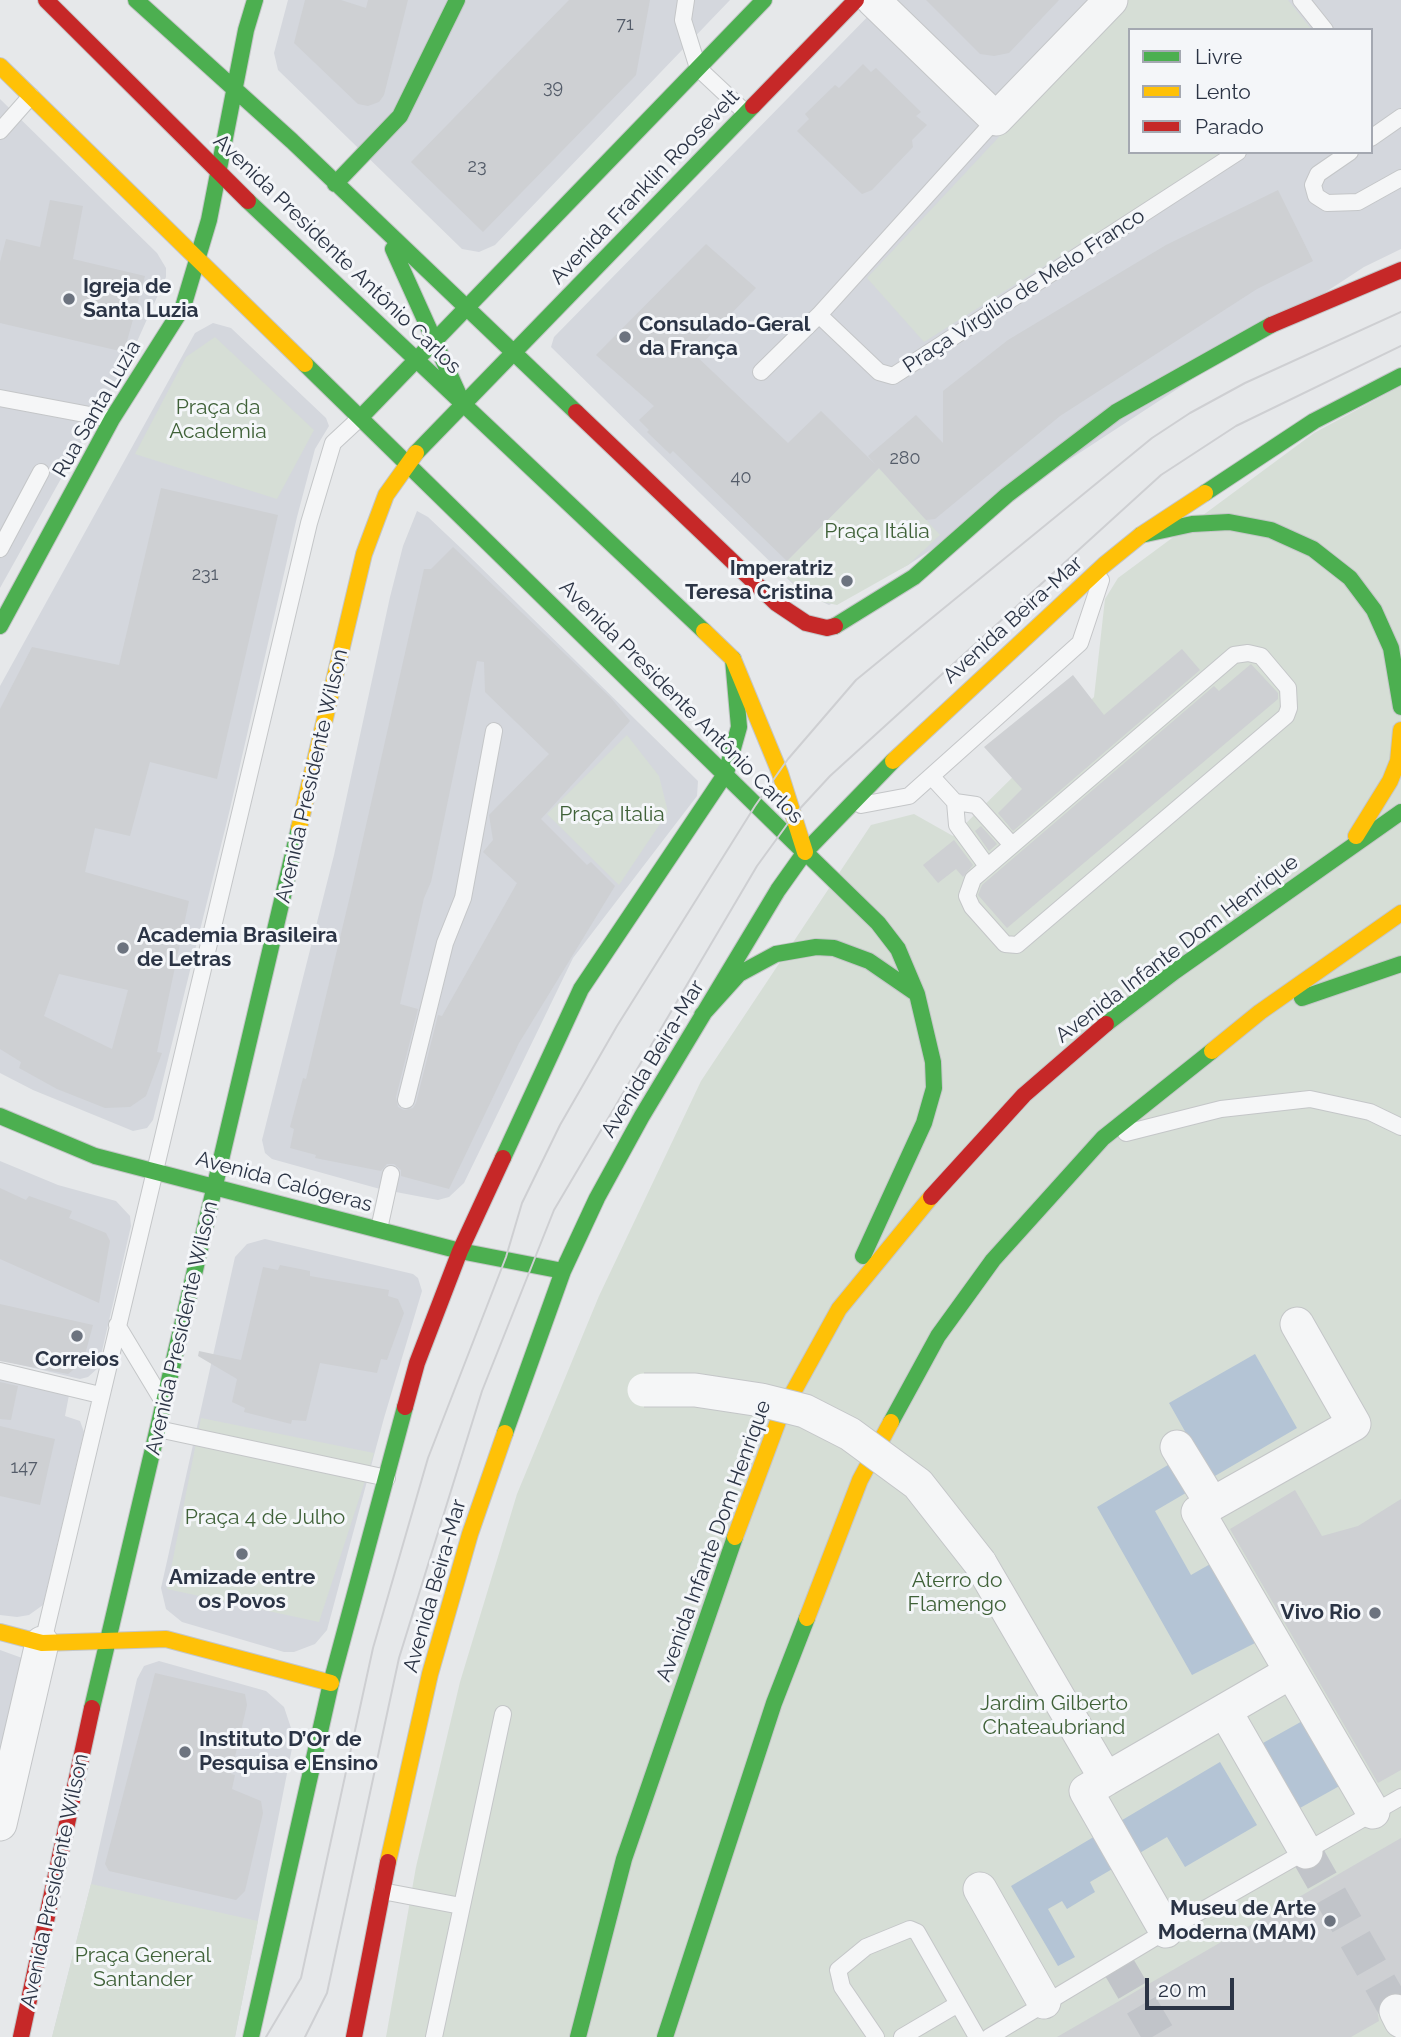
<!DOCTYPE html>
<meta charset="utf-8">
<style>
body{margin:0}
#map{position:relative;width:1401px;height:2037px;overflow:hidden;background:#e6e8ea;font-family:Raleway,sans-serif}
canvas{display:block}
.legend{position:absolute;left:1128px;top:28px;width:245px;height:126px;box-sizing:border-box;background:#f4f6f9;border:2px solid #a4a8b1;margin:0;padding:9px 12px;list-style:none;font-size:21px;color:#2b3445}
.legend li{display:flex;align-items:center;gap:14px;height:35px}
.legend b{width:35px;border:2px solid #a4a8b1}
.scale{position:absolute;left:1145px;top:1978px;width:89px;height:32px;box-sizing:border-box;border:4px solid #2b3445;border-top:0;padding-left:9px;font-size:21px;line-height:24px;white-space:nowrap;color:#2b3445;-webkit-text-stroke:5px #f4f6f9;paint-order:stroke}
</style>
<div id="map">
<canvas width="1401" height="2037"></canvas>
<ul class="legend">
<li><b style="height:9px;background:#4caf50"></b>Livre</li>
<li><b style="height:9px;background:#ffc107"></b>Lento</li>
<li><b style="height:9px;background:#c62828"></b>Parado</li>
</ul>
<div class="scale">20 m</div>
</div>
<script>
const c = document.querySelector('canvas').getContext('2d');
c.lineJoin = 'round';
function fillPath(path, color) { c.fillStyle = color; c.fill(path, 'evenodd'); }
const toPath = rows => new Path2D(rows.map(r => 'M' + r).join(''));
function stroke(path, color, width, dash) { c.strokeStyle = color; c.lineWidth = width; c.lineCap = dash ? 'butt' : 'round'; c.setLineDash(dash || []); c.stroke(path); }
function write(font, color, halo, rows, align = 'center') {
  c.font = font + ' Raleway,sans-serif'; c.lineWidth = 6; c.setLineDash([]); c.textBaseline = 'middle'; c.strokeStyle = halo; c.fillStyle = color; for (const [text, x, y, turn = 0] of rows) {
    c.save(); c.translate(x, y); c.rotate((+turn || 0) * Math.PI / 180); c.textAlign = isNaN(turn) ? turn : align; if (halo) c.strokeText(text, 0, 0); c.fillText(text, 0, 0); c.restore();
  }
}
const built = toPath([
 [288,0,730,0,495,245,479,252,462,249,278,70,274,53],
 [884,0,1401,0,1401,249,1364,267,908,565,829,605,801,592,551,347,554,337],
 [1130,30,1371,30,1371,152,1130,152],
 [0,99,157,253,166,268,166,277,135,346,0,588],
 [213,323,231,328,326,418,329,426,315,449,297,517,229,813,153,1120,147,1128,133,1131,33,1090,0,1073,0,686,195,333],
 [417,511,428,517,465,552,698,781,697,796,573,958,464,1183,449,1197,438,1200,380,1189,272,1159,265,1153,262,1140,334,855,390,597,403,546],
 [0,1161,58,1185,116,1201,130,1216,131,1226,98,1368,88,1377,80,1379,0,1360],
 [265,1239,413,1274,418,1278,422,1291,384,1418,327,1630,315,1644,294,1652,284,1652,182,1622,166,1609,161,1588,235,1257,247,1244],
 [0,1378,69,1395,65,1416,80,1421,84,1432,43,1605,29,1615,17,1617,0,1615],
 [0,1650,22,1658,0,1787],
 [159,1661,266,1691,284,1707,292,1731,293,1743,235,2037,52,2037,91,1884,137,1679,144,1666]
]);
const green = toPath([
 [1127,0,1288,0,1312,30,1130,30,1130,152,1225,152,924,342,867,278],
 [215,337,314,430,277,499,135,454,186,357],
 [1401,386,1401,2037,386,2037,416,1867,460,1682,517,1494,599,1296,701,1081,871,825,914,814,953,836,1094,697,1105,599,1118,578,1314,433],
 [879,468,940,535,908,565,837,605,814,600,778,570],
 [627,735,659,776,668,812,619,885,547,814],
 [201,1418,374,1453,319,1622,167,1589],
 [91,1884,258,1921,235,2037,52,2037]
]);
const water = toPath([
 [1255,1354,1297,1428,1155,1511,1191,1575,1212,1563,1259,1641,1192,1675,1097,1507,1195,1449,1169,1403],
 [1306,1719,1343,1784,1300,1808,1263,1743],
 [1220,1762,1257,1825,1185,1867,1167,1837,1090,1882,1095,1892,1067,1909,1062,1901,1048,1909,1075,1957,1058,1966,1011,1886]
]);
const building = toPath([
 [305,0,341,0,366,8,368,0,408,0,384,95,379,102,368,106,358,104,294,43],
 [569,0,650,0,636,75,483,232,411,162],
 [926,0,1059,0,1009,53,994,56,980,54],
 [863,64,871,72,876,68,921,112,916,116,927,125,912,140,913,147,872,190,862,194,797,131,809,119,805,114,835,85,839,88],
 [1278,190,1313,261,1257,289,1060,416,935,519,926,520,879,468,787,561,673,451,670,454,647,432,649,430,639,420,654,406,596,355,706,244,756,288,693,353,788,443,821,411,876,465,868,456,916,415,943,443,943,391,1008,340,1166,245],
 [50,200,83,206,73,259,145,276,124,352,0,323,0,262,6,239,40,247],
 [161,488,278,515,217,779,150,762,130,836,95,828,85,872,189,901,157,1052,162,1053,146,1096,130,1107,105,1108,57,1089,19,1068,21,1062,0,1049,0,709,32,647,119,665],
 [59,974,128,990,112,1049,44,1016],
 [453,547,611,698,630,721,541,819,587,865,591,862,615,886,519,1043,449,1189,401,1176,401,1170,394,1164,387,1164,381,1171,315,1158,316,1155,290,1148,294,1129,290,1127,303,1078,306,1079,350,896,424,569,431,569],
 [477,661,484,662,485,692,549,754,489,815,493,840,483,852,517,883,442,1016,438,1015,416,1103,413,1108,404,1110,398,1107,396,1097,418,1009,400,1004,424,898,431,882],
 [1182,649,1200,670,1013,831,998,813,1022,789,984,747,1073,675,1104,715],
 [1251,664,1278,693,1278,699,1007,928,978,895,982,885,1214,686,1219,691],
 [981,826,997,844,989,851,975,831],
 [954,840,973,865,963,877,956,869,938,883,923,865],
 [0,1188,26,1200,29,1196,72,1211,69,1218,106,1233,110,1241,99,1303,0,1259],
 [280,1265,310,1271,310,1276,389,1290,388,1296,398,1299,404,1313,387,1360,381,1359,377,1373,320,1363,306,1421,292,1420,291,1424,244,1412,245,1408,232,1402,237,1379,198,1356,199,1351,241,1360,263,1267,278,1270],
 [0,1304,93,1325,83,1362,68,1374,0,1361],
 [0,1382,18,1386,11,1420,0,1419],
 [0,1426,55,1439,40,1505,0,1496],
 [1295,1490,1322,1536,1358,1526,1401,1499,1401,1770,1378,1783,1230,1529],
 [155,1673,245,1694,247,1705,231,1774,235,1775,232,1789,261,1801,263,1813,245,1891,236,1900,109,1871,105,1864],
 [1401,1838,1401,1993,1387,1994,1377,2009,1379,2021,1351,2037,1057,2037]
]);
const streetTunnel = toPath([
 [1306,1852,1396,2011],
 [1116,1962,1160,2037]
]);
const lane = toPath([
 [686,0,683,20,698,68,746,113],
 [1301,0,1325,30],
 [0,131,31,96],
 [1371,138,1401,117],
 [1350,152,1318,174,1313,185,1316,196,1327,203,1358,202,1401,178],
 [819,315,879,372,893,376,1238,152],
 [761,372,819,315,996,119],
 [0,398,111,419],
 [0,549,41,472],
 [1248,653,1261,656,1288,688,1289,708,1286,716,1017,945,1005,944,972,907,967,896,973,879,1234,655,1248,653],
 [932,777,955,802,957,825,987,866],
 [955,802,976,805,1012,845],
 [861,805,909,796,1080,643,1101,580],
 [406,1100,445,943,463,898,494,731],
 [1126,1133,1221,1109,1310,1099,1370,1112,1401,1127],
 [379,1229,391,1174],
 [117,1325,161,1398],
 [0,1371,100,1395],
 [158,1429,387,1478],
 [43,1642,309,523,333,443,361,417],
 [382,1891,461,1906],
 [434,2037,503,1714],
 [876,2037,842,1987,838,1970,866,1947,910,1929,917,1932,977,2037],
 [902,2037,958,2004],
 [989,2037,1166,1931,1401,1797]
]);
const street = toPath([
 [873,0,996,119,1111,0],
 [1297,1324,1354,1424,1198,1512,1373,1812],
 [1177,1447,1212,1504],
 [980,1563,1106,1779,1291,1672],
 [1225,1711,1306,1852],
 [1106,1779,1086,1791,1166,1931],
 [0,1824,42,1643],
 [980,1889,1044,2002],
 [1396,2011,1401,2021]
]);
const fast = toPath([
 [136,0,292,141,576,412],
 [335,184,400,116,457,0],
 [248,201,704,631],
 [393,249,463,404],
 [305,364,803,851],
 [361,417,764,0],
 [416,453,753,106],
 [1205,493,1314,421,1401,376],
 [1141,535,1192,524,1229,522,1271,530,1313,549,1350,578,1374,610,1391,648,1401,707],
 [0,626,112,419,183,307,209,220,246,30,255,0],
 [835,626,914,577,1007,495,1116,412,1271,325],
 [805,852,878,923,898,949,917,994,933,1062,934,1088,924,1123,863,1256],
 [1302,998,1401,964],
 [702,1015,739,974,776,954,816,947,834,948,869,961,917,994],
 [1106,1024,1174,972,1401,812],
 [0,1116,95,1156,460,1251,563,1271],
 [503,1158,581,989,726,773,739,727,733,659],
 [891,1422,938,1336,993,1260,1103,1138,1212,1051],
 [505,1433,563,1271,597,1198,642,1116,778,890,805,852,893,761],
 [92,1708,299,828],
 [251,2037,331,1683,405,1407],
 [578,2037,624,1859,735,1537],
 [665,2037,774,1703,807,1618]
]);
const slow = toPath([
 [0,66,305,364],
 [704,631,733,659,780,773,805,852],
 [893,761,1104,565,1141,535,1205,493],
 [299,828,364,554,386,495,416,453],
 [1356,836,1390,781,1398,761,1401,730],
 [1212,1051,1260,1012,1401,913],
 [735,1537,780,1416,839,1309,931,1197],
 [807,1618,860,1480,891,1422],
 [0,1632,42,1643,166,1639,331,1683],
 [388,1862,430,1674,470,1534,505,1433]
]);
const jam = toPath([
 [46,0,248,201],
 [753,106,856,0],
 [1271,325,1401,270],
 [576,412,776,603,806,623,827,628,835,626],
 [931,1197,1024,1095,1106,1024],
 [405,1407,417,1363,460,1251,503,1158],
 [21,2037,92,1708],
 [354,2037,388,1862]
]);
const tram = toPath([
 [266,2037,301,1978,373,1648,428,1458,506,1257,522,1203,560,1125,617,1026,755,806,788,759,856,680,1152,438,1190,413,1245,383,1401,312],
 [305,2037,327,1993,399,1658,482,1391,554,1210,757,866,794,815,830,776,1161,475,1236,426,1401,346]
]);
const streetBridge = toPath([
 [644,1390,695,1390,761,1400,805,1411,850,1434,918,1484,980,1563]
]);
const markers = [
 [69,299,7,"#6c737f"],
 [625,337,7,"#6c737f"],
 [847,581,7,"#6c737f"],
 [123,948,7,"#6c737f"],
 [77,1336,7,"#6c737f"],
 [242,1554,7,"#6c737f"],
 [1375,1613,7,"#6c737f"],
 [185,1752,7,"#6c737f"],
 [1330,1921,7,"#6c737f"]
];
const numberNames = [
 ["71",625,25],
 ["39",553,88],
 ["23",477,167],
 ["280",905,459],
 ["40",741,478],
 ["231",205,575],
 ["147",24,1468]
];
const streetNames = [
 ["Avenida Franklin Roosevelt",645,187,-46],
 ["Avenida Presidente Antônio Carlos",337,254,44],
 ["Praça Virgílio de Melo Franco",1024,291,-33],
 ["Rua Santa Luzia",97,409,-60],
 ["Avenida Beira-Mar",1013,620,-42],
 ["Avenida Presidente Antônio Carlos",681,702,45],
 ["Avenida Presidente Wilson",312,776,-77],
 ["Avenida Infante Dom Henrique",1177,949,-37],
 ["Avenida Beira-Mar",653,1059,-59],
 ["Avenida Calógeras",284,1182,15],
 ["Avenida Presidente Wilson",182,1328,-77],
 ["Avenida Infante Dom Henrique",714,1541,-70],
 ["Avenida Beira-Mar",435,1586,-74],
 ["Avenida Presidente Wilson",55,1881,-78]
];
const poiNames = [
 ["Igreja de",83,287],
 ["Santa Luzia",83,311],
 ["Consulado-Geral",639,325],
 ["da França",639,349],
 ["Imperatriz",833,569,"right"],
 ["Teresa Cristina",833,593,"right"],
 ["Academia Brasileira",137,936],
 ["de Letras",137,960],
 ["Correios",77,1360,"center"],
 ["Amizade entre",242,1578,"center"],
 ["os Povos",242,1602,"center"],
 ["Vivo Rio",1361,1613,"right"],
 ["Instituto D’Or de",199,1740],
 ["Pesquisa e Ensino",199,1764],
 ["Museu de Arte",1316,1909,"right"],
 ["Moderna (MAM)",1316,1933,"right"]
];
const parkNames = [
 ["Praça da",218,408],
 ["Academia",218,432],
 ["Praça Itália",877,532],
 ["Praça Italia",612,815],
 ["Praça 4 de Julho",265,1518],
 ["Aterro do",957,1581],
 ["Flamengo",957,1605],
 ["Jardim Gilberto",1054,1704],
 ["Chateaubriand",1054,1728],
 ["Praça General",143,1956],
 ["Santander",143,1980]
];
fillPath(built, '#d4d7dd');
fillPath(green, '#d6ded6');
fillPath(water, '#b4c4d5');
fillPath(building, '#ced0d3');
stroke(streetTunnel, '#c1c4c9', 33, [33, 17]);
stroke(lane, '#c4c6c8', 18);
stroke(street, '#c4c6c8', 35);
stroke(fast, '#c4c6c8', 18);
stroke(slow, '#c4c6c8', 18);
stroke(jam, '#c4c6c8', 18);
stroke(lane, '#f5f6f7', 16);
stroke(street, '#f5f6f7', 33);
stroke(fast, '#4caf50', 16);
stroke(slow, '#ffc107', 16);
stroke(jam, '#c62828', 16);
stroke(tram, '#cecfd2', 2);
stroke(streetBridge, '#c4c6c8', 35, []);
stroke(streetBridge, '#f5f6f7', 33);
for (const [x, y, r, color] of markers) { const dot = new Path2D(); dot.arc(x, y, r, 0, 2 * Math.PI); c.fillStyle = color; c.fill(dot); stroke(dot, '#f4f6f9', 2.5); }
write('18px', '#545c69', null, numberNames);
write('21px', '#2b3445', '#f4f6f9', streetNames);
write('bold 21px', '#2b3445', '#f4f6f9', poiNames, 'left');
write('21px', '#3f6138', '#f4f6f9', parkNames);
</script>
